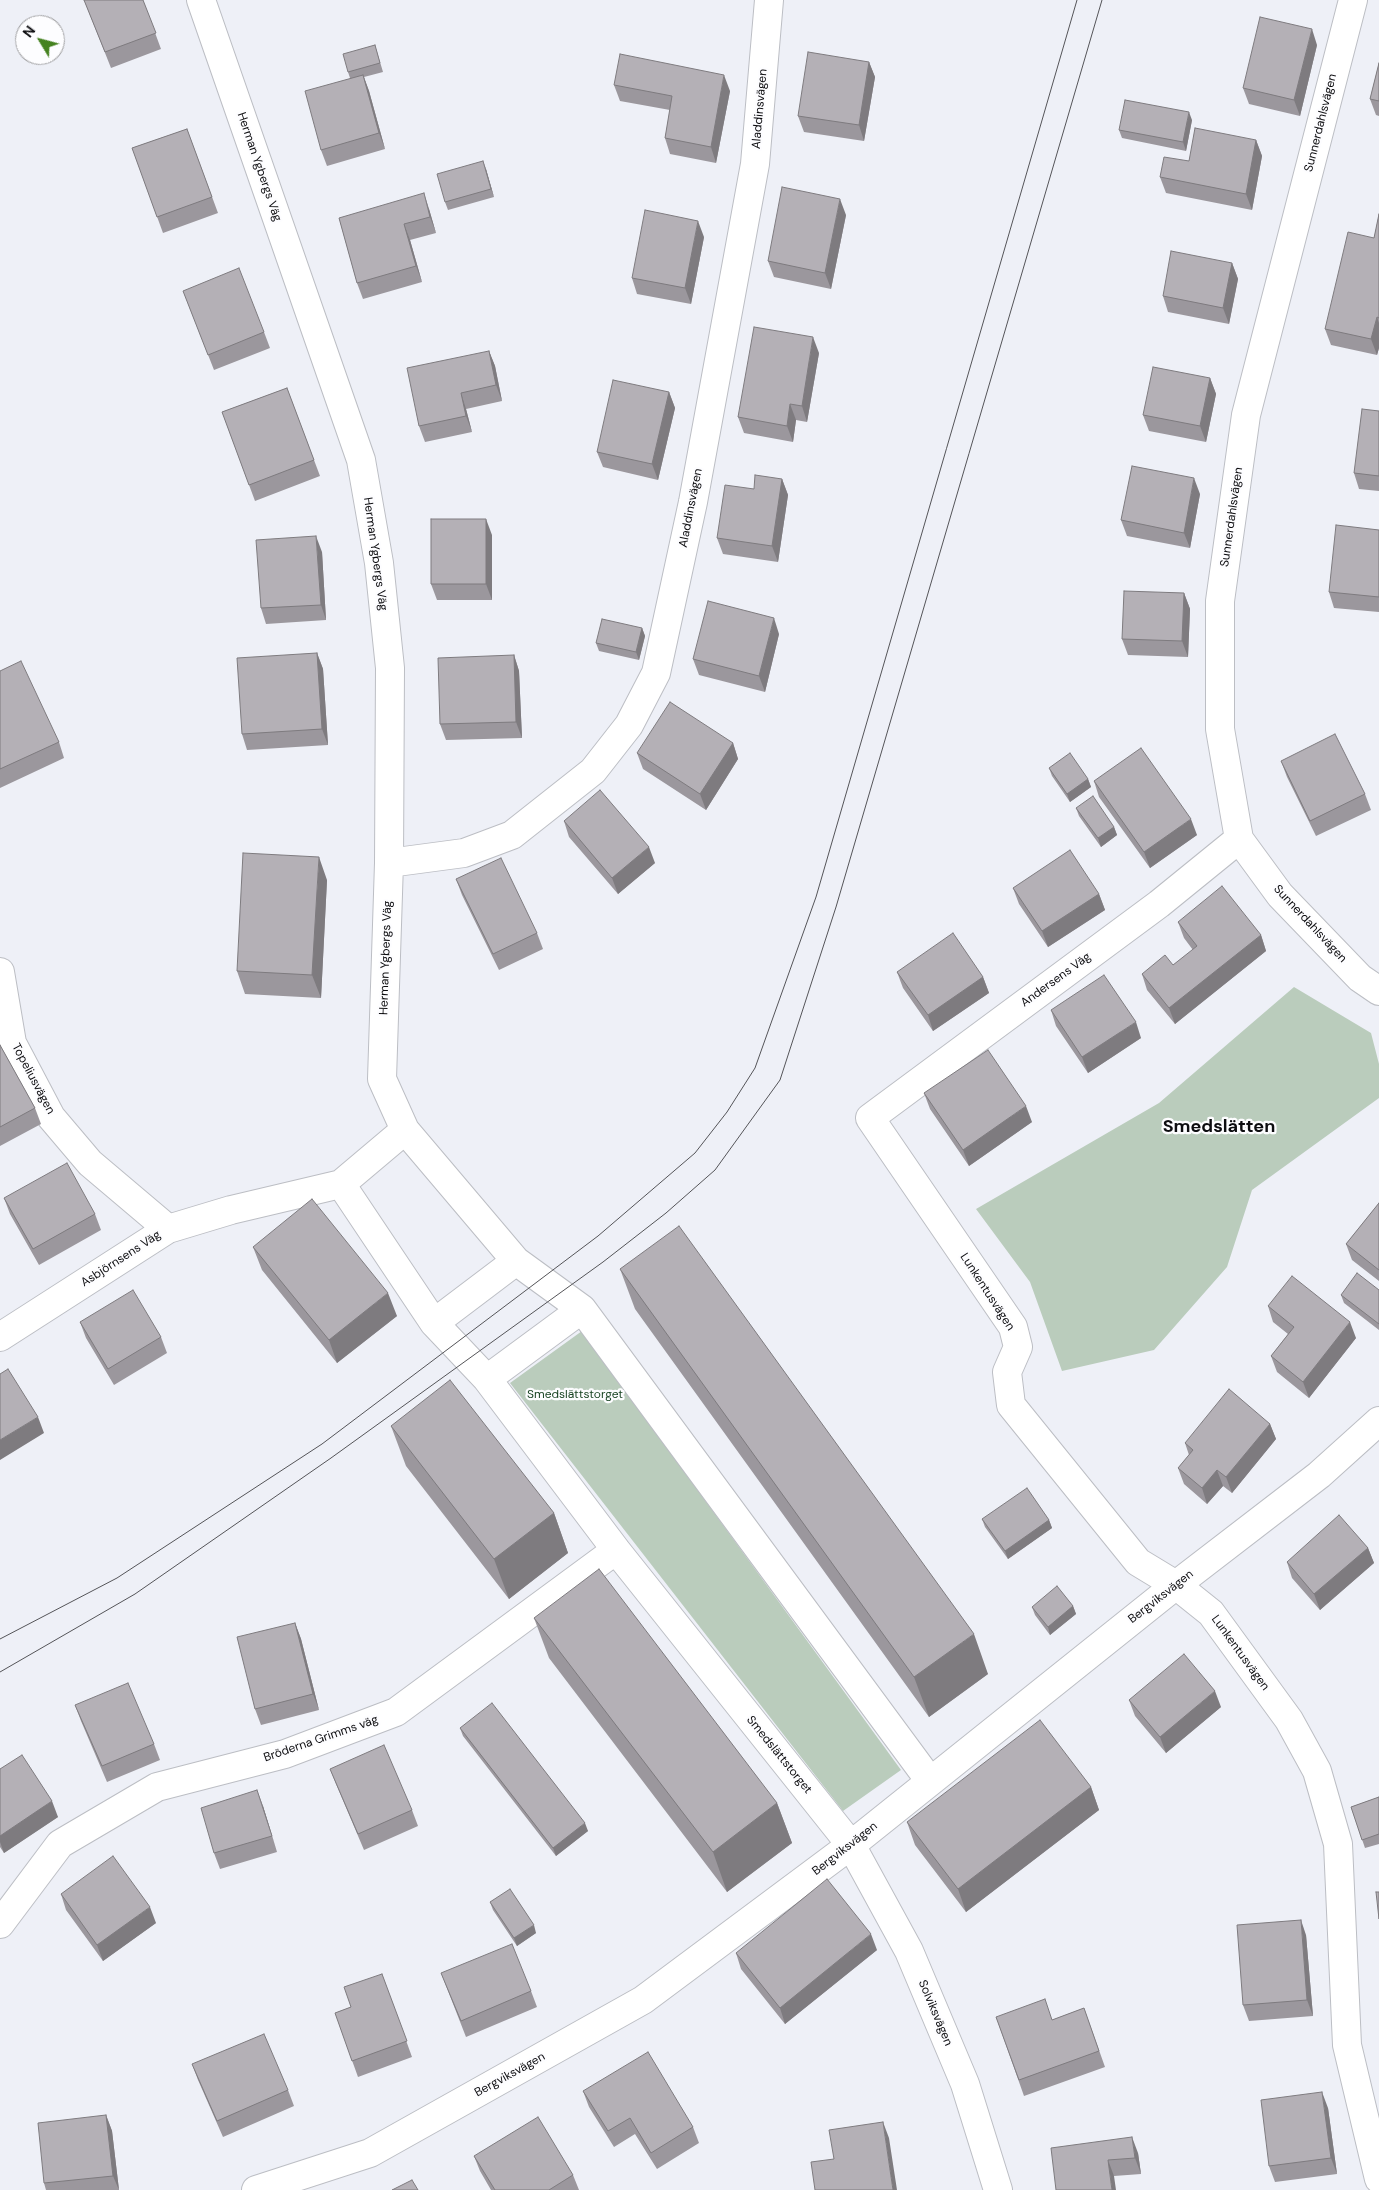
<!DOCTYPE html>
<meta charset="utf-8">
<style>
body{margin:0}
#map{position:relative;width:1379px;height:2190px;overflow:hidden;background:#eef0f7;font-family:"DM Sans",sans-serif}
canvas{display:block}
.north{position:absolute;left:15px;top:15px;width:50px;height:50px;box-sizing:border-box;background:#fdfdff;border:1px solid #9d9d9f;border-radius:50%;rotate:307deg;font-size:14px;font-weight:700;line-height:20px;text-align:center;color:#0d0d10}
.north::after{content:'';display:block;margin:auto;width:18px;height:22px;background:#458220;clip-path:polygon(50% 0,100% 100%,50% 72%,0 100%)}
</style>
<div id="map">
<canvas width="1379" height="2190"></canvas>
<div class="north">N</div>
</div>
<script>
const c = document.querySelector('canvas').getContext('2d');
c.lineJoin = 'round';
function fillPath(path, color) { c.fillStyle = color; c.fill(path, 'evenodd'); }
const toPath = rows => new Path2D(rows.map(r => 'M' + r).join(''));
function stroke(path, color, width, dash) { c.strokeStyle = color; c.lineWidth = width; c.lineCap = dash ? 'butt' : 'round'; c.setLineDash(dash || []); c.stroke(path); }
function write(font, color, halo, rows, align = 'center') {
  c.font = font + ' "DM Sans",sans-serif'; c.lineWidth = 4.5; c.setLineDash([]); c.textBaseline = 'middle'; c.strokeStyle = halo; c.fillStyle = color; for (const [text, x, y, turn = 0] of rows) {
    c.save(); c.translate(x, y); c.rotate((+turn || 0) * Math.PI / 180); c.textAlign = isNaN(turn) ? turn : align; if (halo) c.strokeText(text, 0, 0); c.fillText(text, 0, 0); c.restore();
  }
}
const green = toPath([
 [1294,987,1371,1033,1379,1064,1379,1098,1252,1190,1227,1267,1154,1350,1062,1371,1030,1282,976,1209,1159,1103],
 [582,1331,901,1770,843,1811,510,1383]
]);
const minor = toPath([
 [201,0,361,460,379,563,390,668,389,863,382,1079,405,1130,516,1261,582,1309,930,1781],
 [1353,0,1246,415,1220,601,1220,729,1239,839,1280,895,1360,978,1379,991],
 [1239,839,1159,904,870,1118,1013,1327,1018,1347,1007,1372,1011,1405,1138,1562,1176,1585,1211,1613,1289,1720,1317,1771,1338,1844,1347,2045,1379,2179],
 [389,863,464,853,512,835,593,771,629,725,656,673,693,502,755,164,769,0],
 [0,972,12,1043,51,1117,90,1163,168,1229],
 [341,1184,434,1323,487,1379,616,1550,851,1845,909,1951,965,2084,998,2190],
 [434,1323,516,1261],
 [0,1337,168,1229,231,1210,341,1184,405,1130],
 [487,1379,582,1309],
 [0,1924,60,1844,157,1787,285,1754,396,1712,616,1550],
 [256,2190,370,2153,643,2000,851,1845,1176,1585,1319,1475,1379,1421]
]);
const tram = toPath([
 [0,1639,117,1578,322,1444,598,1236,695,1153,727,1112,755,1068,816,897,1077,0],
 [0,1672,135,1594,331,1458,603,1262,666,1213,715,1170,780,1080,836,907,1102,0]
]);
const wall = toPath([
 [84,0,143,0,161,49,111,68],
 [375,45,383,72,364,77,369,91,385,149,327,166,321,150,350,78,348,72],
 [1317,45,1300,116,1249,104,1243,88],
 [869,62,875,77,864,141,804,132,798,116],
 [1379,63,1379,116,1376,115,1370,99],
 [614,85,730,91,716,163,670,154,665,138,670,110,620,101],
 [1192,120,1186,151,1122,138,1119,130],
 [187,129,218,213,163,233,132,148],
 [1256,140,1262,156,1252,210,1166,193,1160,177,1189,161],
 [486,169,494,197,448,210,445,202],
 [429,209,436,233,410,240,422,282,363,299,357,283,339,218],
 [1379,214,1379,348,1377,355,1331,345,1325,329,1374,238],
 [846,215,831,289,774,277,768,261],
 [704,237,691,304,637,294,632,278],
 [1232,263,1238,279,1229,324,1168,312,1163,296],
 [183,291,264,332,270,348,214,370],
 [489,351,495,366,502,401,466,409,472,432,425,442,419,426],
 [819,353,807,422,796,420,793,442,744,433,738,417],
 [1210,378,1216,394,1206,442,1149,431,1143,415],
 [287,388,320,476,255,501,222,412],
 [669,392,675,408,658,480,603,467,597,452],
 [1379,411,1379,491,1359,489,1354,473],
 [782,479,788,495,778,562,723,554,717,538],
 [1200,494,1190,548,1127,536,1121,520],
 [1379,530,1379,612,1334,608,1329,592],
 [492,535,492,600,437,600,431,584],
 [322,552,326,620,266,624,261,608],
 [1184,593,1190,609,1188,657,1128,655,1122,639],
 [642,628,645,636,639,660,599,651,596,643],
 [779,634,765,692,699,675,693,659],
 [317,653,323,669,328,745,247,750,242,734],
 [514,655,519,671,522,738,446,740,440,724],
 [0,671,59,742,64,758,0,788],
 [733,743,738,759,706,810,643,769,637,753],
 [1281,761,1365,794,1371,810,1316,836,1287,777],
 [1049,768,1088,779,1091,787,1070,802,1052,776],
 [1094,781,1197,835,1150,868,1099,797],
 [1076,808,1114,827,1117,835,1101,847,1079,816],
 [564,821,655,863,618,894,569,837],
 [456,879,537,933,543,949,499,970,462,895],
 [327,880,321,998,245,994,237,971],
 [1013,888,1099,894,1105,910,1048,947,1019,904],
 [1178,922,1261,935,1266,951,1175,1024,1147,990,1142,974,1173,965,1193,950,1184,938],
 [897,972,983,977,989,993,933,1031,903,988],
 [1051,1010,1141,1038,1088,1073,1056,1026],
 [0,1045,35,1108,41,1124,0,1146],
 [924,1093,1032,1122,969,1166,930,1109],
 [4,1198,95,1214,101,1230,39,1265,10,1214],
 [1379,1203,1379,1281,1352,1260,1346,1244],
 [253,1247,397,1316,337,1363,262,1270],
 [620,1269,988,1674,929,1717,635,1309],
 [1379,1290,1379,1330,1344,1303,1341,1295],
 [1268,1306,1356,1338,1309,1398,1277,1372,1271,1356,1288,1334,1273,1322],
 [80,1322,161,1337,167,1353,114,1385,86,1338],
 [1270,1424,1276,1439,1232,1493,1223,1486,1207,1504,1184,1484,1178,1468,1189,1455,1185,1443],
 [391,1426,554,1513,568,1553,509,1599,406,1466],
 [982,1519,1049,1520,1052,1528,1008,1559,985,1527],
 [1368,1548,1374,1563,1320,1610,1292,1578,1287,1562],
 [1073,1606,1076,1614,1050,1635,1035,1615,1032,1607],
 [534,1618,777,1803,792,1843,727,1892,549,1658],
 [295,1623,301,1639,319,1710,261,1725,255,1709],
 [1129,1700,1221,1707,1166,1753,1135,1716],
 [75,1705,154,1744,160,1760,107,1782,81,1721],
 [460,1728,588,1831,556,1856,463,1736],
 [0,1769,58,1817,4,1853,0,1847],
 [330,1769,412,1810,418,1826,364,1850,336,1784],
 [1091,1787,1099,1810,966,1912,915,1845,907,1822],
 [1379,1797,1379,1844,1365,1848,1351,1807],
 [263,1806,277,1852,220,1869,214,1853],
 [61,1894,156,1923,103,1961,66,1910],
 [490,1902,536,1933,517,1946,493,1910],
 [1306,1935,1313,2016,1249,2021,1243,2005],
 [877,1950,785,2024,741,1969,736,1953],
 [441,1973,531,1991,537,2007,466,2037],
 [382,1974,412,2057,358,2077,335,2013,351,2007],
 [1084,2008,1105,2067,1024,2096,996,2017,1052,2020],
 [192,2064,288,2090,294,2106,223,2137,198,2080],
 [583,2091,693,2127,699,2143,657,2169,635,2134,614,2147,589,2107],
 [1328,2108,1337,2174,1275,2182,1269,2166],
 [106,2115,112,2131,119,2190,46,2190,44,2183],
 [1051,2148,1138,2153,1141,2174,1114,2176],
 [474,2156,573,2175,579,2190,491,2190,480,2171]
]);
const shadedWall = toPath([
 [1312,29,1317,45,1300,116,1294,100],
 [869,62,875,77,864,141,859,125],
 [363,75,369,91,385,149,379,133],
 [724,75,730,91,716,163,711,147],
 [1189,112,1192,120,1186,151,1183,142],
 [1256,140,1262,156,1252,210,1246,194],
 [483,161,486,169,494,197,491,189],
 [424,193,429,209,436,233,430,217],
 [840,199,846,215,831,289,825,273],
 [698,221,704,237,691,304,685,288],
 [404,224,410,240,422,282,416,266],
 [1232,263,1238,279,1229,324,1223,308],
 [1377,317,1379,323,1379,348,1377,355,1371,339],
 [813,337,819,353,807,422,802,406],
 [489,351,495,366,502,401,496,385],
 [1210,378,1216,394,1206,442,1200,426],
 [669,392,675,408,658,480,652,464],
 [461,393,466,409,472,432,466,416],
 [790,404,796,420,793,442,787,426],
 [1194,478,1200,494,1190,548,1184,533],
 [782,479,788,495,778,562,772,546],
 [486,519,492,535,492,600,486,584],
 [316,536,322,552,326,620,321,605],
 [1184,593,1190,609,1188,657,1182,641],
 [774,618,779,634,765,692,759,676],
 [642,628,645,636,639,660,636,652],
 [317,653,323,669,328,745,322,729],
 [514,655,519,671,522,738,516,722],
 [733,743,738,759,706,810,700,794],
 [1088,779,1091,787,1070,802,1067,794],
 [1191,819,1197,835,1150,868,1144,852],
 [1114,827,1117,835,1101,847,1098,838],
 [649,847,655,863,618,894,612,878],
 [319,857,327,880,321,998,312,975],
 [1099,894,1105,910,1048,947,1042,931],
 [1261,935,1266,951,1175,1024,1169,1008],
 [983,977,989,993,933,1031,928,1015],
 [1136,1022,1141,1038,1088,1073,1082,1057],
 [1026,1106,1032,1122,969,1166,963,1150],
 [388,1293,397,1316,337,1363,329,1340],
 [1350,1322,1356,1338,1309,1398,1303,1382],
 [38,1417,44,1433,0,1460,0,1440],
 [1270,1424,1276,1439,1232,1493,1226,1477],
 [1217,1470,1223,1486,1207,1504,1202,1488],
 [554,1513,568,1553,509,1599,494,1559],
 [1049,1520,1052,1528,1008,1559,1005,1551],
 [1368,1548,1374,1563,1320,1610,1314,1594],
 [1073,1606,1076,1614,1050,1635,1048,1627],
 [295,1623,301,1639,319,1710,313,1694],
 [974,1634,988,1674,929,1717,914,1677],
 [1215,1691,1221,1707,1166,1753,1160,1737],
 [1091,1787,1099,1810,966,1912,958,1889],
 [257,1790,263,1806,277,1852,272,1836],
 [52,1801,58,1817,4,1853,0,1842,0,1836],
 [777,1803,792,1843,727,1892,713,1852],
 [585,1823,588,1831,556,1856,553,1848],
 [150,1907,156,1923,103,1961,97,1945],
 [1301,1920,1306,1935,1313,2016,1307,2000],
 [534,1925,536,1933,517,1946,514,1938],
 [871,1934,877,1950,785,2024,780,2008],
 [1322,2092,1328,2108,1337,2174,1331,2158],
 [106,2115,112,2131,119,2190,113,2176],
 [883,2122,889,2138,897,2190,893,2190],
 [1132,2137,1138,2153,1141,2174,1135,2158],
 [1108,2160,1114,2176,1116,2190,1112,2190]
]);
const building = toPath([
 [84,0,143,0,156,33,105,52,84,0],
 [1260,17,1312,29,1294,100,1243,88,1260,17],
 [375,45,380,63,348,72,343,54,375,45],
 [808,52,869,62,859,125,798,116,808,52],
 [620,54,724,75,711,147,665,138,672,96,614,85,620,54],
 [1379,63,1379,101,1370,99,1379,63],
 [363,75,379,133,321,150,305,91,363,75],
 [1125,100,1189,112,1183,142,1119,130,1125,100],
 [1195,128,1256,140,1246,194,1160,177,1164,157,1189,161,1195,128],
 [187,129,212,197,157,217,132,148,187,129],
 [483,161,491,189,445,202,437,174,483,161],
 [782,187,840,199,825,273,768,261,782,187],
 [424,193,430,217,404,224,416,266,357,283,339,218,424,193],
 [645,210,698,221,685,288,632,278,645,210],
 [1379,214,1379,318,1377,317,1371,339,1325,329,1348,232,1374,238,1379,214],
 [1171,251,1232,263,1223,308,1163,296,1171,251],
 [239,268,264,332,208,355,183,291,239,268],
 [754,327,813,337,802,406,790,404,787,426,738,417,754,327],
 [489,351,496,385,461,393,466,416,419,426,407,368,489,351],
 [1153,367,1210,378,1200,426,1143,415,1153,367],
 [613,380,669,392,652,464,597,452,613,380],
 [287,388,314,460,249,485,222,412,287,388],
 [1362,409,1379,411,1379,476,1354,473,1362,409],
 [1132,466,1194,478,1184,533,1121,520,1132,466],
 [755,475,782,479,772,546,717,538,725,485,754,489,755,475],
 [431,519,486,519,486,584,431,584,431,519],
 [1336,525,1379,530,1379,597,1329,592,1336,525],
 [316,536,321,605,261,608,256,540,316,536],
 [1124,591,1184,593,1182,641,1122,639,1124,591],
 [708,601,774,618,759,676,693,659,708,601],
 [602,619,642,628,636,652,596,643,602,619],
 [317,653,322,729,242,734,237,658,317,653],
 [514,655,516,722,440,724,438,658,514,655],
 [21,661,59,742,0,769,0,671,21,661],
 [670,702,733,743,700,794,637,753,670,702],
 [1335,734,1365,794,1310,821,1281,761,1335,734],
 [1141,748,1191,819,1144,852,1094,781,1141,748],
 [1070,753,1088,779,1067,794,1049,768,1070,753],
 [600,790,649,847,612,878,564,821,600,790],
 [1093,796,1114,827,1098,838,1076,808,1093,796],
 [1070,850,1099,894,1042,931,1013,888,1070,850],
 [243,853,319,857,312,975,237,971,243,853],
 [501,858,537,933,493,954,456,879,501,858],
 [1222,886,1261,935,1169,1008,1142,974,1165,955,1173,965,1197,946,1178,922,1222,886],
 [953,933,983,977,928,1015,897,972,953,933],
 [1104,975,1136,1022,1082,1057,1051,1010,1104,975],
 [0,1045,35,1108,0,1127,0,1045],
 [988,1050,1026,1106,963,1150,924,1093,988,1050],
 [67,1163,95,1214,33,1249,4,1198,67,1163],
 [312,1199,388,1293,329,1340,253,1247,312,1199],
 [1379,1203,1379,1270,1346,1244,1379,1203],
 [679,1226,974,1634,914,1677,620,1269,679,1226],
 [1357,1273,1379,1290,1379,1324,1341,1295,1357,1273],
 [1292,1276,1350,1322,1303,1382,1271,1356,1294,1327,1268,1306,1292,1276],
 [133,1290,161,1337,108,1369,80,1322,133,1290],
 [8,1369,38,1417,0,1440,0,1374,8,1369],
 [450,1380,554,1513,494,1559,391,1426,450,1380],
 [1229,1389,1270,1424,1226,1477,1217,1470,1202,1488,1178,1468,1193,1450,1185,1443,1229,1389],
 [1027,1488,1049,1520,1005,1551,982,1519,1027,1488],
 [1339,1515,1368,1548,1314,1594,1287,1562,1339,1515],
 [599,1569,777,1803,713,1852,534,1618,599,1569],
 [1057,1586,1073,1606,1048,1627,1032,1607,1057,1586],
 [295,1623,313,1694,255,1709,237,1637,295,1623],
 [1184,1654,1215,1691,1160,1737,1129,1700,1184,1654],
 [128,1683,154,1744,102,1766,75,1705,128,1683],
 [492,1703,585,1823,553,1848,460,1728,492,1703],
 [1040,1720,1091,1787,958,1889,907,1822,1040,1720],
 [384,1745,412,1810,358,1834,330,1769,384,1745],
 [22,1755,52,1801,0,1836,0,1769,22,1755],
 [257,1790,272,1836,214,1853,201,1808,257,1790],
 [1379,1797,1379,1834,1362,1840,1351,1807,1379,1797],
 [113,1856,150,1907,97,1945,61,1894,113,1856],
 [827,1879,871,1934,780,2008,736,1953,827,1879],
 [510,1889,534,1925,514,1938,490,1902,510,1889],
 [1376,1892,1379,1892,1379,1919,1376,1892],
 [1301,1920,1307,2000,1243,2005,1237,1925,1301,1920],
 [512,1944,531,1991,461,2021,441,1973,512,1944],
 [382,1974,407,2041,352,2061,335,2013,351,2007,344,1987,382,1974],
 [1045,1999,1052,2020,1084,2008,1099,2051,1019,2080,996,2017,1045,1999],
 [264,2034,288,2090,217,2121,192,2064,264,2034],
 [648,2052,693,2127,651,2153,630,2118,608,2131,583,2091,648,2052],
 [1322,2092,1331,2158,1269,2166,1261,2100,1322,2092],
 [106,2115,113,2176,44,2183,38,2123,106,2115],
 [538,2117,573,2175,549,2190,495,2190,474,2156,538,2117],
 [883,2122,893,2190,815,2190,811,2162,834,2159,829,2130,883,2122],
 [1132,2137,1135,2158,1108,2160,1112,2190,1056,2190,1051,2148,1132,2137],
 [412,2180,418,2190,392,2190,412,2180]
]);
const streetNames = [
 ["Aladdinsvägen",760,109,-85],
 ["Sunnerdahlsvägen",1321,123,-76],
 ["Herman Ygbergs Väg",259,167,71],
 ["Aladdinsvägen",691,508,-79],
 ["Sunnerdahlsvägen",1232,517,-82],
 ["Herman Ygbergs Väg",375,554,82],
 ["Sunnerdahlsvägen",1310,924,47],
 ["Herman Ygbergs Väg",386,958,-88],
 ["Andersens Väg",1056,980,-36],
 ["Topeliusvägen",33,1079,62],
 ["Asbjörnsens Väg",121,1259,-33],
 ["Lunkentusvägen",987,1292,57],
 ["Bergviksvägen",1161,1597,-38],
 ["Lunkentusvägen",1240,1653,54],
 ["Bröderna Grimms väg",321,1739,-19],
 ["Smedslättstorget",779,1755,51],
 ["Bergviksvägen",845,1849,-38],
 ["Solviksvägen",935,2013,67],
 ["Bergviksvägen",510,2075,-29]
];
const parkNames = [
 ["Smedslättstorget",575,1395]
];
const districtNames = [
 ["Smedslätten",1219,1127]
];
fillPath(green, '#baccbc');
stroke(minor, '#bcbec4', 30);
stroke(minor, '#fff', 28);
stroke(tram, '#545458', 1);
fillPath(wall, '#9b979d');
fillPath(shadedWall, '#7e7b7f');
fillPath(building, '#b4b0b6');
stroke(building, '#7e7b7f', 1);
write('12px', '#0d0d10', '#fdfdff', streetNames);
write('12px', '#194423', '#fdfdff', parkNames);
write('bold 18px', '#0d0d10', '#fdfdff', districtNames);
</script>
